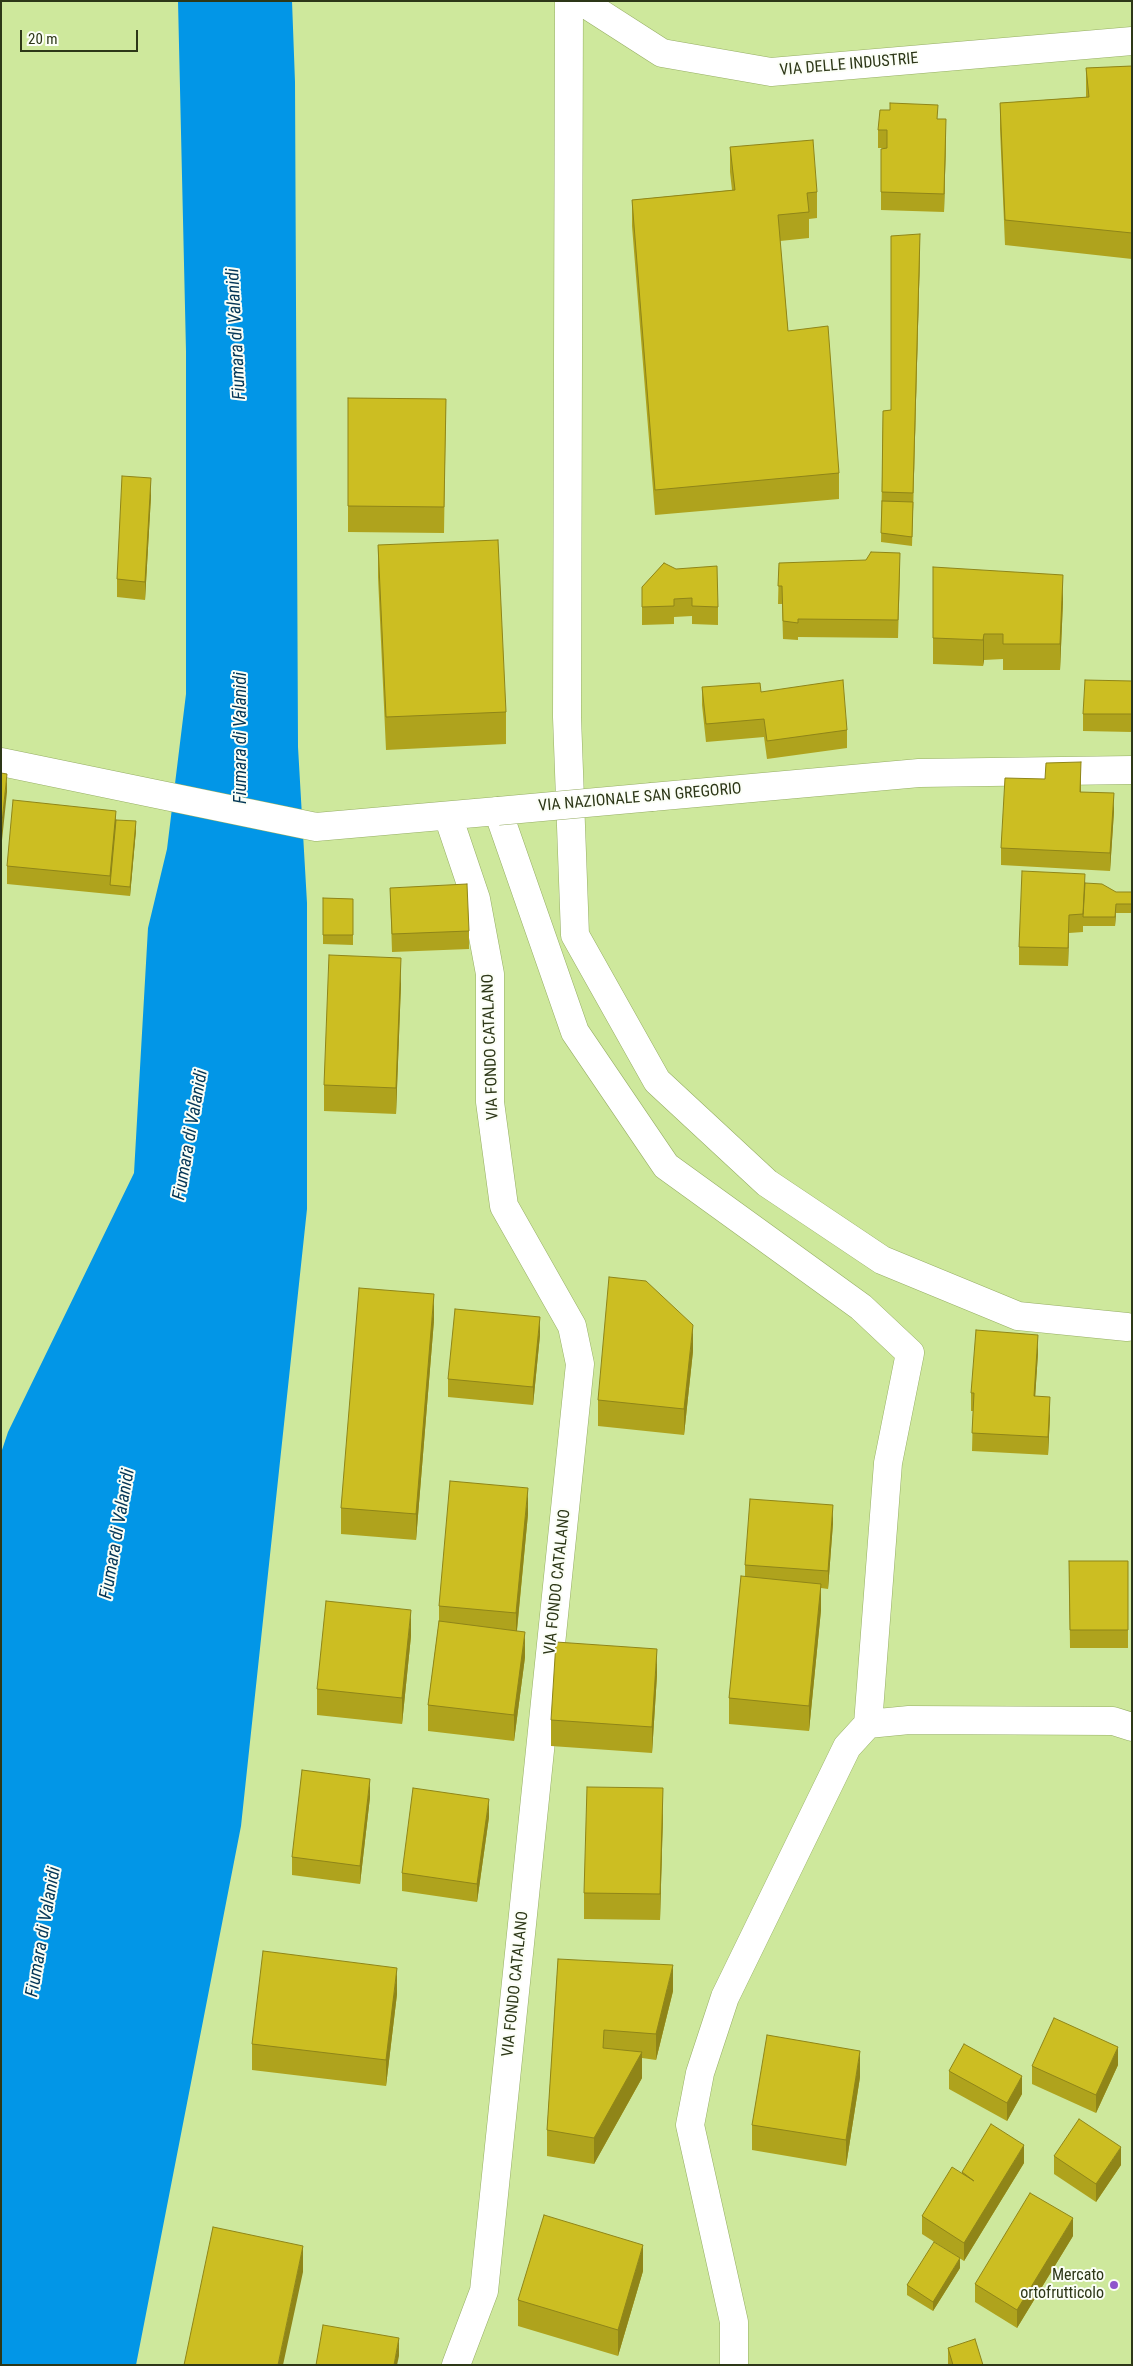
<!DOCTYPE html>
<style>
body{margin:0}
#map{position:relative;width:1133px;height:2366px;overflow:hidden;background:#cee89c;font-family:"Roboto Condensed",sans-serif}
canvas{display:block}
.frame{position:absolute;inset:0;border:2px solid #2d3718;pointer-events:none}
.scale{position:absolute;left:20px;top:30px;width:118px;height:22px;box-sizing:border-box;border:2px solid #2d3718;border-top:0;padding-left:6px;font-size:15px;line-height:18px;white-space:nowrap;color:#2d3718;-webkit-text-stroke:4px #fbfef6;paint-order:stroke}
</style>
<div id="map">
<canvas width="1133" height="2366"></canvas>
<div class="frame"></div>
<div class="scale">20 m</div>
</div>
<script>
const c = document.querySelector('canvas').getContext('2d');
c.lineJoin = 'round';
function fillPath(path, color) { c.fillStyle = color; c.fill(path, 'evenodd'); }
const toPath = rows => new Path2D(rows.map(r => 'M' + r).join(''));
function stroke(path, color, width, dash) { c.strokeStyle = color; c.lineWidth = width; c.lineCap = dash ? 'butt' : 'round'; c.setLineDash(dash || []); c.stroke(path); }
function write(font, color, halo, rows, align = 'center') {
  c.font = font + ' "Roboto Condensed",sans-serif'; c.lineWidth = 4; c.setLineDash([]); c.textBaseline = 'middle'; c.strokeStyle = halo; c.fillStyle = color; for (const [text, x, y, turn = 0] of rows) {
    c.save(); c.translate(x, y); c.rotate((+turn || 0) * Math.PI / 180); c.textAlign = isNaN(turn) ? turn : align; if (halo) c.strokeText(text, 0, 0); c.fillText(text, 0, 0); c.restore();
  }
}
const water = toPath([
 [178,1,292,1,295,82,298,747,307,903,307,1209,241,1826,136,2365,1,2365,1,1453,8,1432,134,1173,148,928,167,849,186,694,186,351]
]);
const minor = toPath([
 [569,1,567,717,575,935,657,1081,767,1183,882,1260,1018,1316,1127,1327],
 [581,1,662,53,771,72,1132,41],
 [1,762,316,827,498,811,575,1032,666,1166,861,1307,910,1353,888,1463,868,1724],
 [652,797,919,773,1132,770],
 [448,816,476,899,490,974,490,1102,504,1206,572,1326,580,1364,484,2291,456,2365],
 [734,2365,734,2322,690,2125,700,2073,725,1997,847,1747,868,1724,909,1720,1113,1721,1132,1727]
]);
const minorBridge = toPath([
 [498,811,652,797]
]);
const wall = toPath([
 [1132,66,1132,259,1005,245,1000,129,1000,103,1086,97,1086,68],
 [938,119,946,137,944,212,881,210,881,149,884,148,878,148,878,130],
 [730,147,817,192,817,218,809,219,809,238,780,241,788,331,839,473,839,499,655,515,632,226,632,200,732,190,730,172],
 [920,252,913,511,912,546,881,542,883,411,891,410],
 [348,398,446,399,444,533,348,532],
 [151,496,145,600,117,597,117,579],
 [378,545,506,712,506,744,386,750,378,577],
 [664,563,718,607,718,625,692,624,692,616,674,617,674,624,642,625,642,587],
 [779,563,900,571,898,638,798,637,798,640,783,639,782,604,778,604],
 [933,567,1063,601,1060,670,1003,670,1003,659,984,660,983,666,933,664],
 [1132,681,1132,732,1083,731,1083,714],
 [702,687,761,692,847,730,847,748,767,759,764,737,706,742,702,705],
 [1081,780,1081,792,1114,811,1110,871,1001,865,1001,848],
 [116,820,136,830,130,896,7,884,7,866],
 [1085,883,1116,892,1132,892,1132,913,1116,913,1115,926,1083,926,1083,924,1083,932,1069,933,1068,966,1019,965,1019,947],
 [390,888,469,931,469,949,392,952],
 [323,898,353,899,353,945,323,944],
 [401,984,396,1114,324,1111,324,1085],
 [434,1320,416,1540,341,1534,341,1508],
 [540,1335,533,1405,448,1397,448,1379],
 [693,1351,684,1435,598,1426,598,1400],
 [1038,1353,1035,1397,1050,1415,1048,1455,972,1451,973,1411,971,1411,971,1393],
 [528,1514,517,1631,525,1657,514,1741,428,1731,428,1705,439,1621,439,1606],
 [833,1523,828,1589,821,1588,821,1610,809,1731,729,1724,729,1698,745,1576,745,1565],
 [1069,1561,1128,1561,1128,1648,1070,1648],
 [411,1636,402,1724,317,1715,317,1689],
 [657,1675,652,1753,551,1746,551,1720],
 [370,1797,360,1884,292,1875,292,1857],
 [663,1814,660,1920,584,1919,584,1893],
 [489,1817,477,1902,402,1891,402,1873],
 [558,1959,673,1991,656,2060,642,2058,642,2078,594,2164,547,2156,547,2130],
 [397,1994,386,2086,252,2070,252,2044],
 [1118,2065,1096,2113,1032,2084,1032,2066],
 [949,2071,1022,2094,1007,2121,949,2089],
 [860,2077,846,2166,752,2150,752,2125],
 [1054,2156,1121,2165,1096,2202,1054,2174],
 [1024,2163,964,2261,922,2234,922,2216,962,2173,962,2172],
 [1073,2236,1017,2328,975,2302,975,2284],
 [960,2268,933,2311,907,2295,907,2285],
 [643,2271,618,2356,518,2326,518,2300],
 [948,2348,983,2365,948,2365]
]);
const shadedWall = toPath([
 [946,119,946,137,944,212,944,194],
 [920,234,920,252,913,511,912,546],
 [151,478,151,496,145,600,145,582],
 [1063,575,1063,601,1060,670,1060,644],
 [984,634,984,660,983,666,983,640],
 [1081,762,1081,780,1080,809,1080,792],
 [7,774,7,792,1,850,1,832],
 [1114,793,1114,811,1110,871,1110,853],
 [116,811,116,829,110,885,110,876],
 [136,821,136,830,130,896,130,887],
 [1116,904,1116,913,1115,926,1115,917],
 [1069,915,1069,933,1068,966,1068,948],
 [401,958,401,984,396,1114,396,1088],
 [434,1294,434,1320,416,1540,416,1514],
 [540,1317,540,1335,533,1405,533,1387],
 [693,1325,693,1351,684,1435,684,1409],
 [1038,1335,1038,1353,1034,1414,1034,1396],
 [1050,1397,1050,1415,1048,1455,1048,1437],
 [528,1488,528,1514,516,1639,516,1613],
 [833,1505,833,1523,828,1589,828,1571],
 [821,1584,821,1610,809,1731,809,1706],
 [411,1610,411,1636,402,1724,402,1698],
 [525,1632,525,1657,514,1741,514,1715],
 [657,1649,657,1675,652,1753,652,1727],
 [370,1779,370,1797,360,1884,360,1866],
 [663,1788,663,1814,660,1920,660,1894],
 [489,1799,489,1817,477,1902,477,1884],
 [673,1965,673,1991,656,2060,656,2034],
 [397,1968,397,1994,386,2086,386,2060],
 [1118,2047,1118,2065,1096,2113,1096,2095],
 [860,2051,860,2077,846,2166,846,2140],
 [642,2052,642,2078,594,2164,594,2138],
 [1022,2076,1022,2094,1007,2121,1007,2103],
 [1024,2145,1024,2163,964,2261,964,2243],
 [1121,2147,1121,2165,1096,2202,1096,2184],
 [1073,2218,1073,2236,1017,2328,1017,2310],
 [643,2245,643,2271,618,2356,618,2330],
 [303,2246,303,2272,283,2365,278,2365],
 [960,2258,960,2268,933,2311,933,2302],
 [399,2338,399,2356,397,2365,394,2365]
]);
const building = toPath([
 [1132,66,1132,233,1005,220,1000,103,1089,97,1086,68,1132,66],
 [890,103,938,105,937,119,946,119,944,194,881,192,881,149,887,148,887,130,878,130,880,110,890,110,890,103],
 [813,140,817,192,807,193,809,212,778,215,788,331,828,326,839,473,655,490,632,200,735,190,730,147,813,140],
 [920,234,913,493,882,492,883,411,891,410,891,236,920,234],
 [348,398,446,399,444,507,348,506,348,398],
 [122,476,151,478,145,582,117,579,122,476],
 [882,501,913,502,912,537,881,533,882,501],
 [498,540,506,712,386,717,378,545,498,540],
 [871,552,900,553,898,620,798,619,798,623,783,621,782,586,778,586,779,563,866,560,871,552],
 [664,563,676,569,717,566,718,607,692,606,692,598,674,599,674,606,642,607,642,587,664,563],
 [933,567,1063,575,1060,644,1003,644,1003,634,984,634,983,640,933,638,933,567],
 [843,680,847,730,767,741,764,719,706,724,702,687,760,683,761,692,843,680],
 [1085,680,1132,681,1132,714,1083,714,1085,680],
 [1081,762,1080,792,1114,793,1110,853,1001,848,1005,778,1045,779,1046,763,1081,762],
 [1,773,7,774,1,832,1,773],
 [13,800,116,811,110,876,7,866,13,800],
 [116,820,136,821,130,887,110,885,116,820],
 [1022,871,1085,874,1083,914,1069,915,1068,948,1019,947,1022,871],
 [1085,883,1102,884,1116,892,1132,892,1132,904,1116,904,1115,917,1083,917,1085,883],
 [467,884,469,931,392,934,390,888,467,884],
 [323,898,353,899,353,935,323,935,323,898],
 [329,955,401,958,396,1088,324,1085,329,955],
 [609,1277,646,1281,693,1325,684,1409,598,1400,609,1277],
 [359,1288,434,1294,416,1514,341,1508,359,1288],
 [455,1309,540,1317,533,1387,448,1379,455,1309],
 [976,1330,1038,1335,1034,1396,1050,1397,1048,1437,972,1433,974,1393,971,1393,976,1330],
 [450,1481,528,1488,516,1613,439,1606,450,1481],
 [750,1499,833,1505,828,1571,745,1565,750,1499],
 [1069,1561,1128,1561,1128,1630,1070,1630,1069,1561],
 [741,1576,821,1584,809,1706,729,1698,741,1576],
 [326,1601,411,1610,402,1698,317,1689,326,1601],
 [439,1621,525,1632,514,1715,428,1705,439,1621],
 [556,1642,657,1649,652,1727,551,1720,556,1642],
 [302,1770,370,1779,360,1866,292,1857,302,1770],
 [587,1787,663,1788,660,1894,584,1893,587,1787],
 [413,1788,489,1799,477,1884,402,1873,413,1788],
 [263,1951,397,1968,386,2060,252,2044,263,1951],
 [558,1959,673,1965,656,2034,604,2030,603,2048,642,2052,594,2138,547,2130,558,1959],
 [1054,2018,1118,2047,1096,2095,1032,2066,1054,2018],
 [767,2035,860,2051,846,2140,752,2125,767,2035],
 [964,2044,1022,2076,1007,2103,949,2071,964,2044],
 [1079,2119,1121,2147,1096,2184,1054,2156,1079,2119],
 [991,2124,1024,2145,964,2243,922,2216,952,2167,974,2181,962,2172,991,2124],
 [1030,2193,1073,2218,1017,2310,975,2284,1030,2193],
 [544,2215,643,2245,618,2330,518,2300,544,2215],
 [213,2227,303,2246,278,2365,184,2365,213,2227],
 [934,2242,960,2258,933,2302,907,2285,934,2242],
 [323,2325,399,2338,394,2365,316,2365,323,2325],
 [975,2339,983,2365,953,2365,948,2348,975,2339]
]);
const markers = [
 [1114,2285,5,"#8f55cc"]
];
const streetNames = [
 ["VIA DELLE INDUSTRIE",849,65,-5],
 ["VIA NAZIONALE SAN GREGORIO",640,798,-5],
 ["VIA FONDO CATALANO",491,1047,-92],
 ["VIA FONDO CATALANO",558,1582,-84],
 ["VIA FONDO CATALANO",516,1984,-84]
];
const poiNames = [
 ["Mercato",1104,2276],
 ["ortofrutticolo",1104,2294]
];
const waterNames = [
 ["Fiumara di Valanidi",237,334,-93],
 ["Fiumara di Valanidi",241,738,-90],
 ["Fiumara di Valanidi",191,1135,-80],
 ["Fiumara di Valanidi",118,1534,-80],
 ["Fiumara di Valanidi",44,1932,-80]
];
fillPath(water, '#0296e7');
stroke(minor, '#96ae64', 29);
stroke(minor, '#fff', 28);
stroke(minorBridge, '#96ae64', 29, []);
stroke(minorBridge, '#fff', 28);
fillPath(wall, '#afa31d');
fillPath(shadedWall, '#8f8518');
fillPath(building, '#ccbe22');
stroke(building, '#8f8518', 1);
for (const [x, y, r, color] of markers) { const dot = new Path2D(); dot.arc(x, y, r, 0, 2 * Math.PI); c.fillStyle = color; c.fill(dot); stroke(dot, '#fbfef6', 2); }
write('16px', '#2d3718', '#fbfef6', streetNames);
write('16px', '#2d3718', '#fbfef6', poiNames, 'right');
write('italic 18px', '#043656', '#fbfef6', waterNames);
</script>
